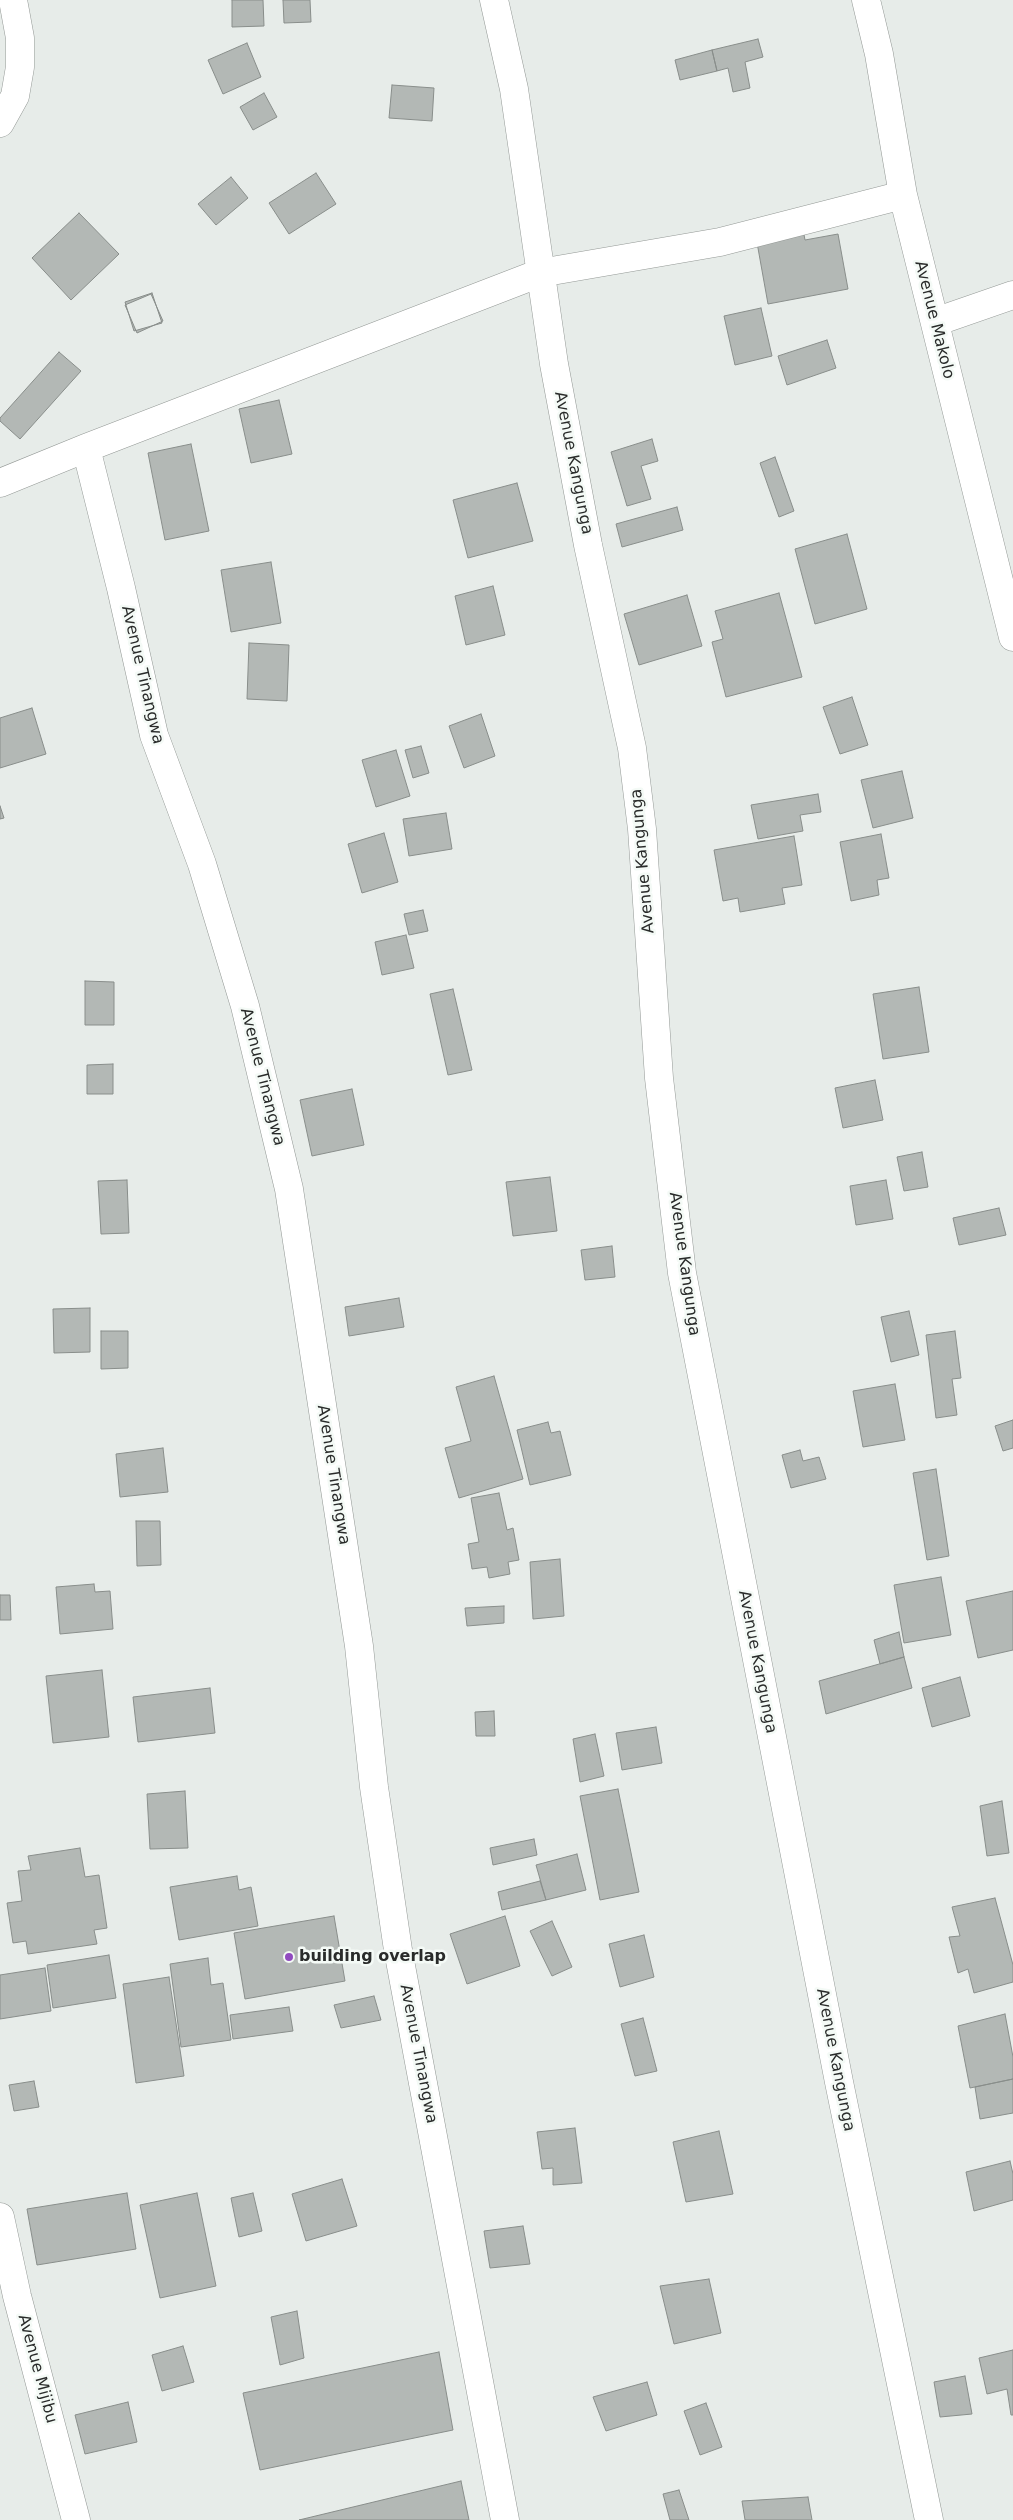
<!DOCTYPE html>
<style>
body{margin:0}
canvas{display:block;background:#e7ece9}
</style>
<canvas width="1013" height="2520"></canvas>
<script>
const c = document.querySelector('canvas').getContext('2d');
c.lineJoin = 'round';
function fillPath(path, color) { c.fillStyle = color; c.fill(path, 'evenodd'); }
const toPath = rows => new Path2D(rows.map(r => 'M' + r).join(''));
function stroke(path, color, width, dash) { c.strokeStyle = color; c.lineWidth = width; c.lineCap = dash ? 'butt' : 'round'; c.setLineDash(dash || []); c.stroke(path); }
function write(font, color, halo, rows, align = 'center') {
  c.font = font + ' "DejaVu Sans",sans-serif'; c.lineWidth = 5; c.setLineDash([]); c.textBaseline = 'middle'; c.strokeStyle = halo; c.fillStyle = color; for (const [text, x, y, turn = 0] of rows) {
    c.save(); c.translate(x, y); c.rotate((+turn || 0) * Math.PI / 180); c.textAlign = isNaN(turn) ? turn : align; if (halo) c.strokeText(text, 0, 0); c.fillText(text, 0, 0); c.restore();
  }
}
const building = toPath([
 [232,0,263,0,264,26,232,27,232,0],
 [283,0,310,0,311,22,284,23,283,0],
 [758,39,763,57,745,62,750,88,733,92,728,68,717,71,712,50,758,39],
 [247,43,261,77,223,94,208,60,247,43],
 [712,50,717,71,680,80,675,60,712,50],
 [392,85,434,88,432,121,389,118,392,85],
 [264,93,277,117,253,130,240,107,264,93],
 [316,173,336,204,289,234,269,203,316,173],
 [231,177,248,198,216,225,198,204,231,177],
 [79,213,119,254,71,300,32,258,79,213],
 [803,229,805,240,838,234,848,289,768,304,756,237,803,229],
 [152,293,162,323,134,331,125,302,152,293],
 [151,294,163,321,137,333,125,305,151,294],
 [761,308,772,356,735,365,724,316,761,308],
 [827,340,836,368,787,385,778,356,827,340],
 [59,352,81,371,20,439,0,421,0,418,59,352],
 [279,400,292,454,251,463,239,409,279,400],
 [652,439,658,461,641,466,651,499,627,506,611,452,652,439],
 [191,444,209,531,165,540,148,453,191,444],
 [775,457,794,511,779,517,760,463,775,457],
 [517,483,533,541,468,558,453,500,517,483],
 [677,507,683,530,622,547,616,524,677,507],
 [847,534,867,609,815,624,795,549,847,534],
 [271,562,281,623,231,632,221,570,271,562],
 [493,586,505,635,466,645,455,596,493,586],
 [779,593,802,677,726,697,712,642,723,639,715,611,779,593],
 [687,595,702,646,639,665,624,614,687,595],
 [249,643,289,645,287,701,247,699,249,643],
 [852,697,868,745,840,754,823,707,852,697],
 [32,708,46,754,0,768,0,718,32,708],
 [481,714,495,756,464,768,449,726,481,714],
 [421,746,429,773,413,778,405,750,421,746],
 [396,750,410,796,376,807,362,760,396,750],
 [902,771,913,818,873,828,861,780,902,771],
 [818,794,821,812,800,815,803,831,758,839,751,805,818,794],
 [0,806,4,818,0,819,0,806],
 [446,813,452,849,409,856,403,819,446,813],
 [384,833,398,882,362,893,348,844,384,833],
 [881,834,889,878,877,880,879,895,851,901,840,842,881,834],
 [794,836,802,885,782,888,785,904,740,912,738,898,723,901,714,850,794,836],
 [423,910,428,931,409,935,404,914,423,910],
 [406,935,414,968,382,975,375,942,406,935],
 [85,981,114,982,114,1025,85,1025,85,981],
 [919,987,929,1052,883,1059,873,994,919,987],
 [453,989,472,1070,448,1075,430,994,453,989],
 [113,1064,113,1094,87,1094,87,1065,113,1064],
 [875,1080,883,1120,843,1128,835,1088,875,1080],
 [352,1089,364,1145,312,1156,300,1100,352,1089],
 [922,1152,928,1187,904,1191,897,1157,922,1152],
 [550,1177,557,1231,513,1236,506,1182,550,1177],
 [127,1180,129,1233,101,1234,98,1181,127,1180],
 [886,1180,893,1219,856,1225,850,1186,886,1180],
 [999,1208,1006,1235,959,1245,953,1218,999,1208],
 [612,1246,615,1277,585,1280,581,1250,612,1246],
 [399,1298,404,1327,349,1336,345,1307,399,1298],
 [90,1308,90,1352,54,1353,53,1309,90,1308],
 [909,1311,919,1355,891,1362,881,1317,909,1311],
 [101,1331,128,1331,128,1368,101,1369,101,1331],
 [955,1331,961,1378,952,1379,957,1415,936,1418,926,1335,955,1331],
 [494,1376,523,1479,459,1498,445,1448,471,1441,456,1387,494,1376],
 [895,1384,905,1440,863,1447,853,1391,895,1384],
 [1013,1420,1013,1448,1003,1451,995,1426,1013,1420],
 [548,1422,551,1433,560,1431,571,1475,530,1485,517,1430,548,1422],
 [163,1448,168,1492,120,1497,116,1454,163,1448],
 [800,1450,803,1461,819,1457,826,1479,791,1488,782,1455,800,1450],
 [936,1469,949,1556,927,1560,913,1473,936,1469],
 [499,1493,507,1530,513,1528,519,1560,508,1562,510,1574,489,1578,487,1567,472,1569,468,1544,479,1542,471,1498,499,1493],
 [136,1521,160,1521,161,1565,137,1566,136,1521],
 [560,1559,564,1616,533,1619,530,1562,560,1559],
 [941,1577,951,1635,904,1643,894,1585,941,1577],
 [94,1584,95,1592,110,1591,113,1629,60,1634,56,1587,94,1584],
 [1013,1591,1013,1650,978,1658,966,1601,1013,1591],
 [0,1595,10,1595,11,1620,0,1620,0,1595],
 [504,1606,504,1623,467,1626,465,1608,504,1606],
 [899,1632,904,1657,880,1664,874,1640,899,1632],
 [904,1657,912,1688,826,1714,819,1681,904,1657],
 [102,1670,109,1737,53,1743,46,1676,102,1670],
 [960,1677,970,1716,932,1727,922,1688,960,1677],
 [210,1688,215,1733,138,1742,133,1697,210,1688],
 [494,1711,495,1736,476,1736,475,1712,494,1711],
 [656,1727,662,1763,622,1770,616,1733,656,1727],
 [595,1734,604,1776,580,1782,573,1739,595,1734],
 [618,1789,639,1892,600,1900,580,1796,618,1789],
 [185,1791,188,1848,150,1849,147,1794,185,1791],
 [1002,1801,1009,1853,987,1856,980,1806,1002,1801],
 [534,1839,537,1855,493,1865,490,1848,534,1839],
 [80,1848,85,1877,99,1875,107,1928,94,1930,97,1944,28,1954,26,1941,13,1943,7,1903,22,1901,18,1871,31,1870,28,1856,80,1848],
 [577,1854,586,1890,546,1900,536,1865,577,1854],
 [237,1876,239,1890,251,1887,258,1926,179,1940,170,1887,237,1876],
 [540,1881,546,1900,502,1910,498,1892,540,1881],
 [995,1898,1013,1965,1013,1982,974,1993,968,1969,958,1973,949,1937,960,1936,952,1907,995,1898],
 [334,1916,345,1981,245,1999,234,1933,334,1916],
 [505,1916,520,1966,467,1984,450,1934,505,1916],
 [552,1921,572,1967,552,1976,530,1931,552,1921],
 [644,1935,654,1977,620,1987,609,1944,644,1935],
 [109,1955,116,1998,53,2008,47,1965,109,1955],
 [208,1958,211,1985,223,1983,231,2040,181,2047,170,1964,208,1958],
 [45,1968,51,2011,0,2019,0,1975,45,1968],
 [169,1977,184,2076,136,2083,123,1984,169,1977],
 [374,1996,381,2020,341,2028,334,2005,374,1996],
 [289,2007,293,2031,233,2039,230,2015,289,2007],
 [1005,2014,1013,2057,1013,2079,970,2088,958,2026,1005,2014],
 [643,2018,657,2071,635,2076,621,2024,643,2018],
 [1013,2079,1013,2113,980,2119,975,2087,1013,2079],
 [34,2081,39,2107,14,2111,9,2085,34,2081],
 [575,2128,582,2183,553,2185,553,2168,542,2169,537,2132,575,2128],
 [719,2131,733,2194,686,2202,673,2142,719,2131],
 [1010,2161,1013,2174,1013,2200,974,2211,966,2172,1010,2161],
 [342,2179,357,2226,306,2241,292,2194,342,2179],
 [127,2193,136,2249,37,2265,27,2209,127,2193],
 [197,2193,216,2286,160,2298,140,2205,197,2193],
 [253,2193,262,2231,239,2237,231,2198,253,2193],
 [523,2226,530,2264,490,2268,484,2231,523,2226],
 [709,2279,721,2333,674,2344,660,2286,709,2279],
 [297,2311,304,2358,280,2365,271,2317,297,2311],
 [183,2346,194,2382,162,2391,152,2355,183,2346],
 [1013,2350,1013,2415,1011,2415,1007,2389,987,2394,979,2358,1013,2350],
 [439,2352,453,2430,260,2470,243,2393,439,2352],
 [965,2376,972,2414,940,2417,934,2382,965,2376],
 [647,2382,657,2415,606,2431,593,2397,647,2382],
 [128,2402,137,2442,85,2454,75,2415,128,2402],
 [706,2403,722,2447,700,2455,684,2411,706,2403],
 [461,2481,469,2520,299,2520,461,2481],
 [679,2490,689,2520,670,2520,663,2494,679,2490],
 [808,2497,812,2520,745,2520,742,2501,808,2497]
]);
const street = toPath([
 [494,0,514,89,554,364,588,545,632,748,642,829,659,1078,682,1273,839,2082,929,2520],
 [866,0,879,54,903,195,1013,637],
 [0,123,15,96,20,67,20,38,13,0],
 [935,322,1013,295],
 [86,448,121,588,154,735,202,864,245,1006,289,1189,359,1646,374,1787,398,1950,505,2520],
 [0,483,86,448,540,273,720,242,903,195],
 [0,2217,17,2296,76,2520]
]);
const markers = [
 [289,1957,5,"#914bbf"]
];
const streetNames = [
 ["Avenue Makolo",934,320,76],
 ["Avenue Kangunga",573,463,79],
 ["Avenue Tinangwa",142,675,77],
 ["Avenue Kangunga",643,861,-95],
 ["Avenue Tinangwa",262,1077,76],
 ["Avenue Kangunga",684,1264,82],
 ["Avenue Tinangwa",333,1475,81],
 ["Avenue Kangunga",757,1662,79],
 ["Avenue Tinangwa",418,2054,79],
 ["Avenue Kangunga",835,2060,79],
 ["Avenue Mijibu",37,2369,75]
];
const poiNames = [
 ["building overlap",299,1957]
];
fillPath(building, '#b3b8b5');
stroke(building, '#898e8b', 1);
stroke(street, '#949996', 29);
stroke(street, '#fff', 28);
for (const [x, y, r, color] of markers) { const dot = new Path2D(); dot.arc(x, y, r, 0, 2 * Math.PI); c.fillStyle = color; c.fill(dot); stroke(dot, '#f4faf6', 2); }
write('16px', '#292b2a', '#f4faf6', streetNames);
write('bold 16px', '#292b2a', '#f4faf6', poiNames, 'left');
</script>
